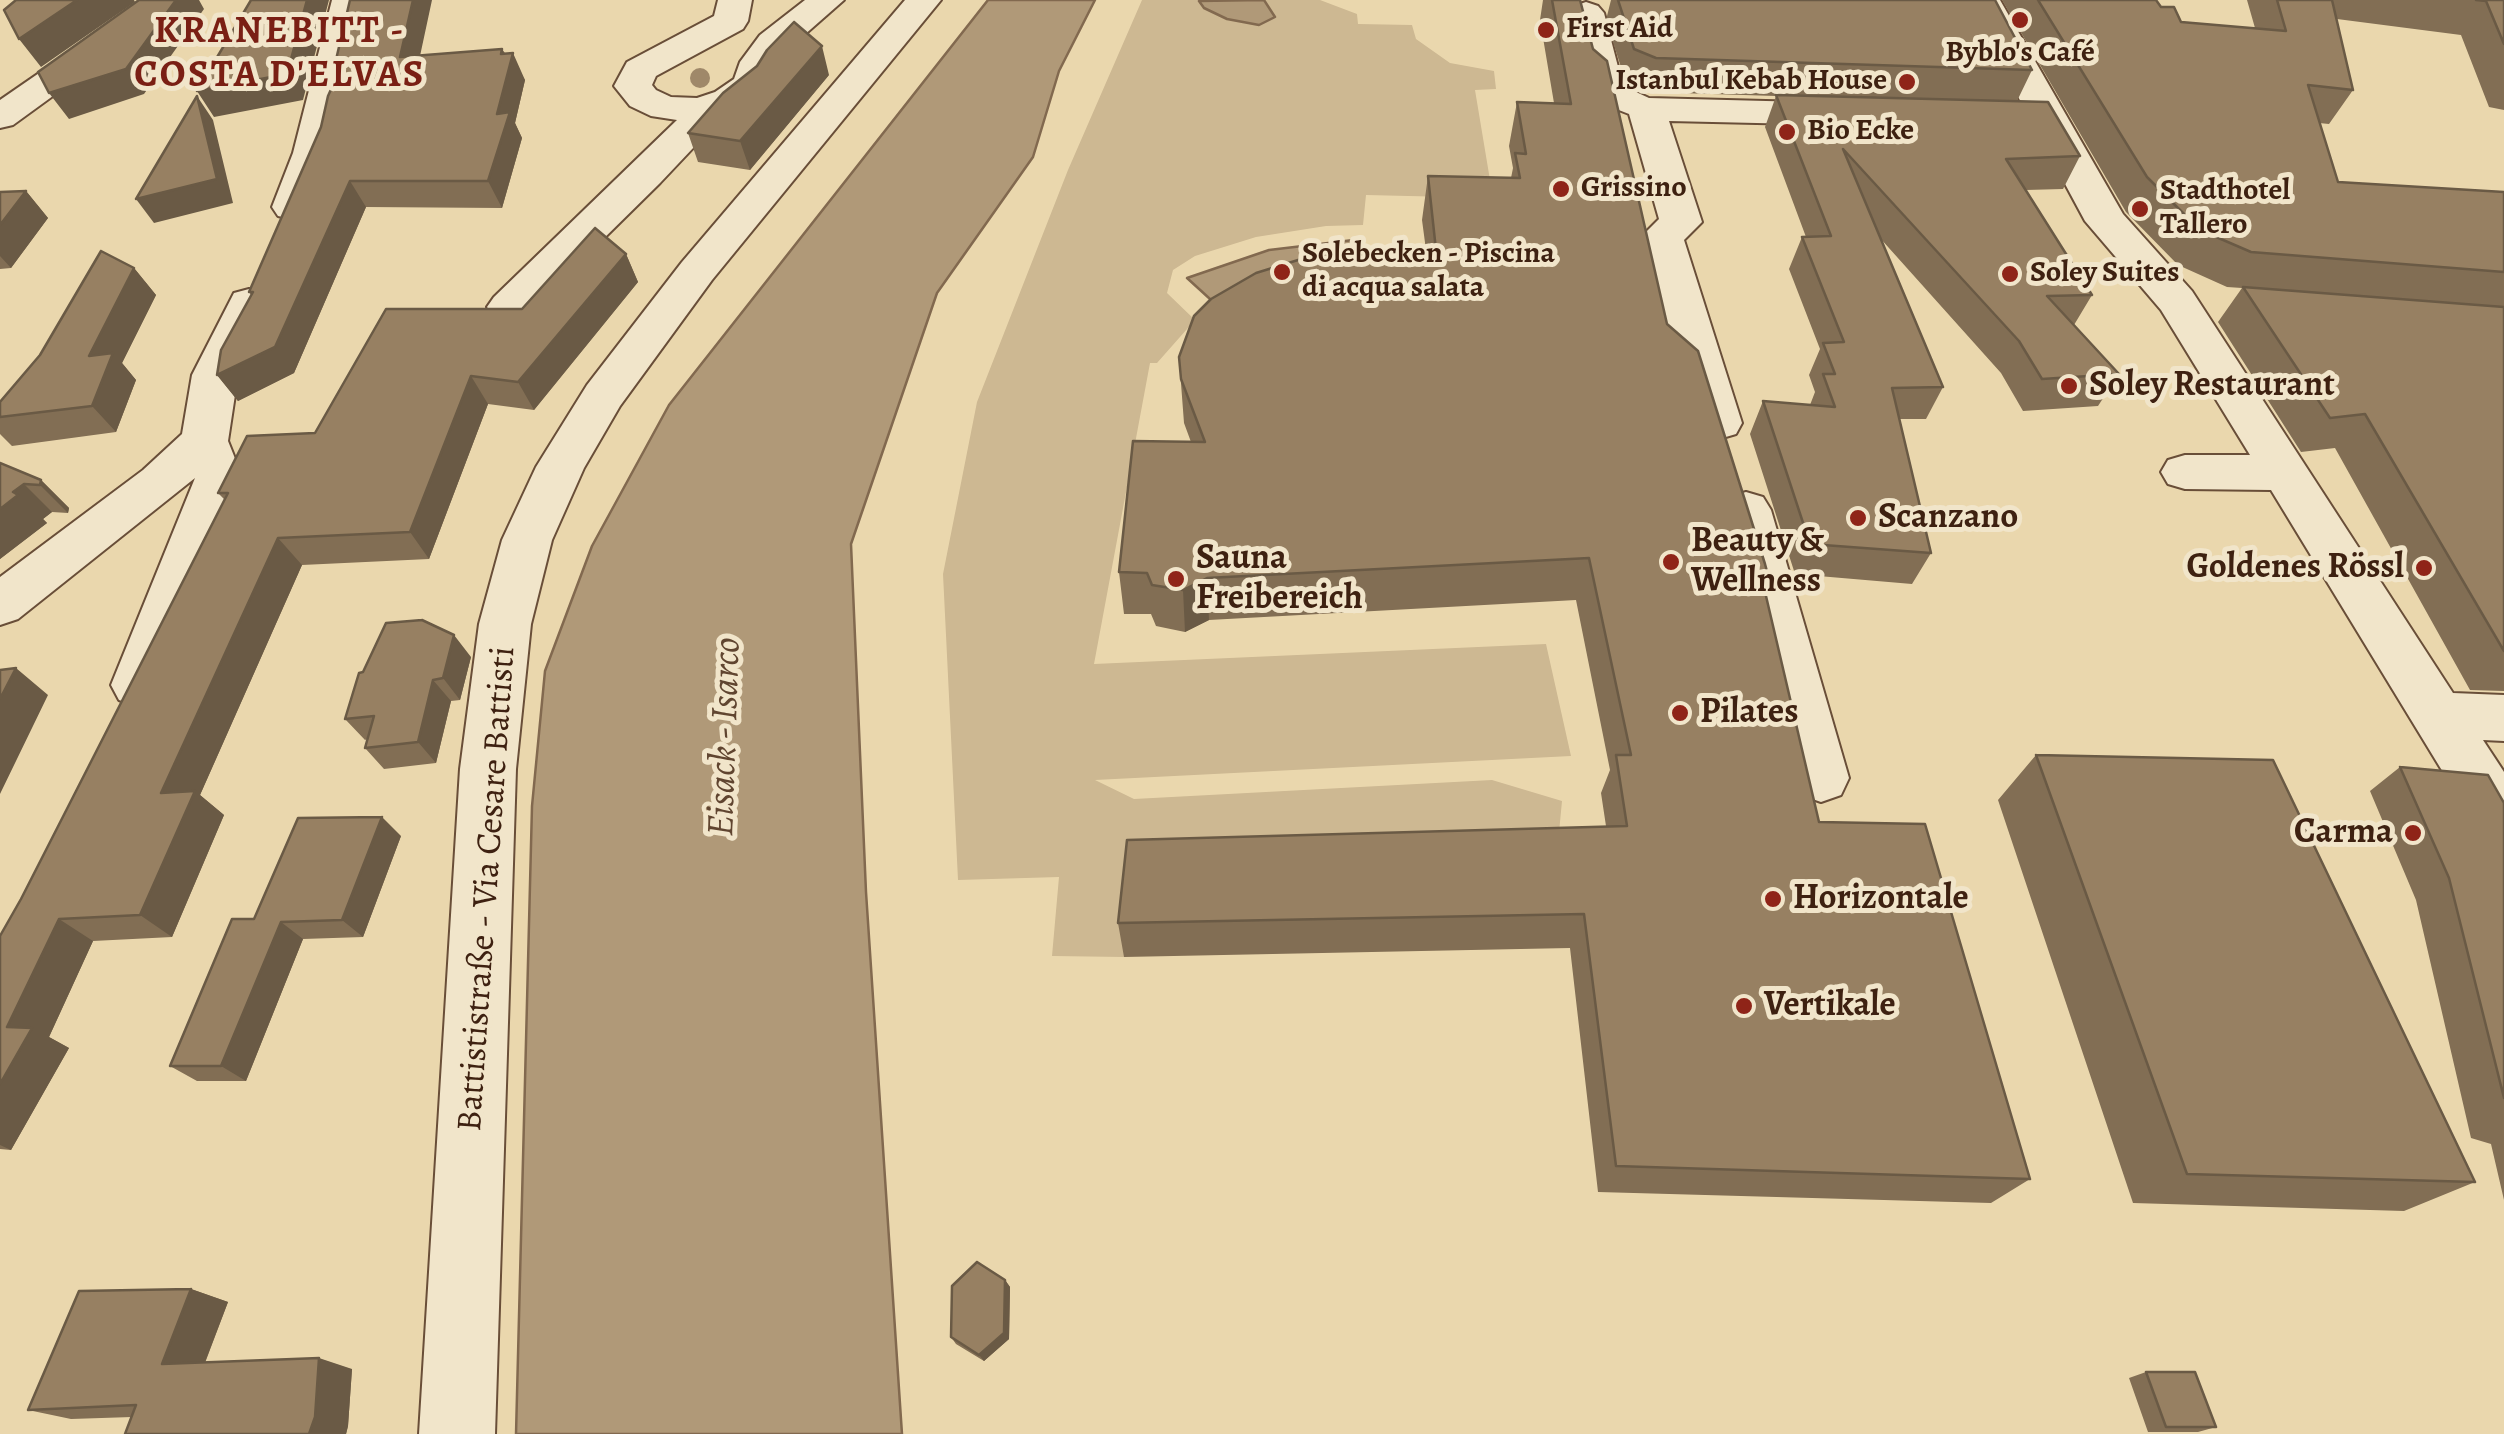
<!DOCTYPE html>
<meta charset="utf-8">
<style>
body{margin:0}
canvas{display:block;background:#ead7ad}
</style>
<canvas width="2504" height="1434"></canvas>
<script>
const c = document.querySelector('canvas').getContext('2d');
c.lineJoin = 'round';
function fillPath(path, color) { c.fillStyle = color; c.fill(path, 'evenodd'); }
const toPath = rows => new Path2D(rows.map(r => 'M' + r).join(''));
function stroke(path, color, width, dash) { c.strokeStyle = color; c.lineWidth = width; c.lineCap = dash ? 'butt' : 'round'; c.setLineDash(dash || []); c.stroke(path); }
function write(font, color, halo, rows, align = 'center') {
  c.font = font + ' Alegreya,serif'; c.lineWidth = 10; c.setLineDash([]); c.textBaseline = 'middle'; c.strokeStyle = halo; c.fillStyle = color; for (const [text, x, y, turn = 0] of rows) {
    c.save(); c.translate(x, y); c.rotate((+turn || 0) * Math.PI / 180); c.textAlign = isNaN(turn) ? turn : align; if (halo) c.strokeText(text, 0, 0); c.fillText(text, 0, 0); c.restore();
  }
}
const green = toPath([
 [1142,0,1199,0,1204,8,1267,7,1264,0,1320,0,1357,14,1358,24,1412,25,1416,39,1450,63,1494,71,1496,89,1475,90,1493,198,1366,195,1363,225,1326,226,1256,237,1195,256,1173,270,1167,293,1195,320,1157,363,1150,363,1094,664,1546,644,1571,756,1095,780,1134,799,1492,780,1562,801,1556,864,1132,876,1124,957,1052,956,1059,877,958,880,943,574,977,402,1068,170]
]);
const water = toPath([
 [988,0,1095,0,1059,71,1033,157,937,293,851,544,866,892,902,1434,516,1434,532,806,545,671,592,546,669,405,988,0],
 [1264,0,1275,17,1259,25,1227,19,1204,8,1199,1,1264,0],
 [1362,239,1364,275,1221,309,1187,278,1269,250,1362,239]
]);
const minor = toPath([
 [145,0,185,0,13,125,0,128,0,100,145,0],
 [332,0,366,0,333,153,312,207,306,216,292,219,278,216,272,207,293,153,332,0],
 [718,0,752,0,748,21,743,29,656,76,652,85,656,90,671,97,697,98,715,92,734,79,740,62,760,35,805,0,844,0,786,51,764,92,741,108,717,116,711,129,660,183,524,317,509,321,494,317,487,307,494,297,677,120,651,116,630,106,614,86,627,62,714,16,718,0],
 [905,0,941,0,712,280,620,406,584,468,552,540,531,624,516,769,495,1434,419,1434,460,769,479,624,502,540,536,467,587,385,682,262,905,0],
 [1966,0,2000,0,2123,214,2192,291,2453,693,2504,695,2504,741,2483,740,2504,772,2504,854,2483,847,2463,805,2271,490,2185,489,2168,484,2161,472,2168,460,2185,455,2250,455,2161,310,2085,221,1966,0],
 [1586,2,1598,6,1604,13,1623,86,1649,98,1844,103,1857,106,1863,114,1857,122,1844,125,1669,121,1702,222,1684,240,1742,423,1736,434,1719,439,1702,434,1696,423,1641,237,1659,219,1629,114,1593,100,1587,92,1568,13,1574,6,1586,2],
 [249,289,264,293,271,303,238,375,228,441,244,481,165,685,157,700,138,707,119,700,111,685,195,478,18,619,0,625,0,577,143,470,182,434,192,375,234,293,249,289],
 [1746,492,1763,497,1771,510,1849,778,1841,795,1821,802,1801,795,1793,778,1721,510,1729,497,1746,492]
]);
const trees = [
 [700,78]
];
const wall = toPath([
 [1543,0,1580,0,1667,324,1769,579,1764,589,1819,822,2030,1179,1991,1203,1598,1192,1570,948,1124,957,1118,923,1606,826,1601,793,1610,770,1576,600,1209,620,1185,632,1156,626,1151,614,1124,614,1119,572,1191,442,1184,423,1179,357,1426,250,1422,220,1428,176,1511,178,1513,168,1509,146,1517,102,1554,103,1540,20],
 [1611,0,1995,0,2032,70,2017,101,2080,156,2063,189,2026,190,2092,295,2074,325,2119,374,2098,406,2023,411,2001,373,1880,238,1943,387,1926,419,1899,419,1931,553,1912,584,1795,574,1750,434,1763,401,1810,405,1815,392,1809,375,1820,349,1789,269,1802,237,1806,237,1765,127,1776,96,1647,92,1626,83,1606,20],
 [2002,0,2156,0,2161,7,2181,22,2255,28,2247,0,2504,0,2504,110,2489,107,2461,35,2337,19,2353,90,2329,124,2319,123,2338,182,2504,192,2504,691,2470,690,2335,448,2301,452,2218,322,2242,288,2227,287,2178,265,2126,212],
 [502,49,525,80,515,123,522,138,502,208,366,207,294,373,238,401,217,375,251,295,249,292,321,127,339,71,335,64],
 [829,75,750,170,698,162,688,133],
 [26,191,48,218,11,268,0,269,0,192],
 [626,254,638,282,534,410,488,404,429,559,302,565,200,795,224,815,172,937,93,941,49,1037,69,1048,11,1150,0,1149,0,936,21,899,225,500,218,493,522,309],
 [134,268,156,295,122,363,136,380,116,432,12,446,0,434,0,402],
 [0,463,41,480,69,508,68,513,52,512,43,519,47,523,0,559],
 [471,657,460,700,451,701,436,763,384,769,365,748,367,739,365,740,345,719],
 [2036,755,2475,1182,2404,1211,2133,1203,1998,800],
 [2400,767,2504,803,2504,1200,2491,1144,2471,1138,2416,900,2370,791],
 [401,836,363,937,303,939,246,1081,197,1081,170,1066,254,919],
 [1005,1280,1010,1287,1009,1339,984,1361,956,1344,951,1337],
 [191,1289,228,1302,205,1363,352,1369,348,1426,346,1434,125,1434,132,1417,71,1419,28,1410],
 [2146,1372,2216,1427,2198,1432,2148,1432,2129,1378]
]);
const shadedWall = toPath([
 [77,0,134,0,135,2,41,67,19,39],
 [176,0,199,0,204,9,144,94,69,119,49,93],
 [307,0,329,0,303,100,214,117,197,91],
 [413,0,432,0,414,84,400,57],
 [822,46,829,75,750,170,740,141],
 [502,49,510,65,513,53,525,80,515,123,522,138,502,208,488,181,497,114],
 [197,96,213,120,233,203,154,223,136,199],
 [350,181,366,207,294,373,238,401,217,375],
 [26,191,48,218,11,268,0,256,0,225],
 [626,254,638,282,534,410,518,382],
 [134,268,156,295,122,363,136,380,116,432,92,406,89,356],
 [471,376,488,404,429,559,410,532],
 [41,480,69,508,68,513,40,485],
 [24,484,52,512,43,519,47,523,0,559,0,509,13,492],
 [278,538,302,565,200,795,224,815,172,937,140,915,161,793],
 [1207,578,1209,620,1185,632,1183,590],
 [454,635,471,657,460,700,443,678],
 [16,668,48,695,0,794,0,699],
 [433,680,451,701,436,763,418,742],
 [382,817,401,836,363,937,342,920],
 [59,919,93,941,49,1037,69,1048,11,1150,0,1145,0,1084,7,1027],
 [281,922,303,939,246,1081,221,1066],
 [1005,1280,1010,1287,1009,1339,984,1361,979,1355],
 [191,1289,228,1302,200,1375,162,1364],
 [319,1358,352,1369,348,1426,346,1434,309,1434]
]);
const building = toPath([
 [16,0,77,0,19,39,4,10,16,0],
 [139,0,176,0,126,69,49,93,38,72,139,0],
 [251,0,307,0,287,74,197,91,251,0],
 [350,0,413,0,400,57,502,49,501,54,513,53,497,114,510,112,488,181,350,181,275,347,217,375,221,350,253,292,249,292,321,127,328,96,343,63,335,64,350,0],
 [1552,0,1580,0,1593,49,1607,61,1667,324,1698,351,1765,564,1769,579,1762,579,1819,822,1925,824,2030,1179,1616,1166,1584,914,1118,923,1127,840,1627,826,1616,755,1631,755,1589,558,1207,578,1183,590,1152,585,1147,573,1119,572,1133,441,1205,442,1181,379,1179,357,1194,316,1211,299,1256,273,1311,256,1375,248,1436,250,1428,176,1520,178,1515,153,1526,154,1517,102,1571,104,1552,0],
 [1618,0,1995,0,2032,70,1656,58,1634,49,1618,0],
 [2038,0,2156,0,2161,7,2174,7,2181,22,2286,31,2277,0,2332,0,2353,90,2308,85,2338,182,2504,192,2504,272,2251,252,2200,230,2147,177,2038,0],
 [2476,0,2504,0,2504,44,2486,1,2476,0],
 [794,22,822,46,740,141,688,133,723,93,757,66,767,50,794,22],
 [1776,95,2048,102,2080,156,2006,159,2092,295,2047,296,2119,374,2042,379,2019,341,1843,149,1943,387,1892,388,1931,553,1810,544,1763,401,1835,407,1823,374,1835,374,1823,343,1844,342,1802,237,1831,236,1776,95],
 [197,96,217,179,136,199,197,96],
 [26,191,0,225,0,192,26,191],
 [595,228,626,254,518,382,471,376,410,532,278,538,161,793,195,791,140,915,59,919,7,1027,32,1028,0,1084,0,936,21,899,228,493,218,493,247,436,315,433,386,309,522,309,595,228],
 [101,251,134,268,89,356,113,353,92,406,0,417,0,402,40,355,101,251],
 [2243,287,2504,307,2504,651,2365,414,2330,418,2243,287],
 [0,463,41,480,40,485,24,484,13,492,18,495,0,509,0,463],
 [422,620,454,635,443,678,433,680,418,742,365,748,374,716,345,719,359,673,363,672,386,623,422,620],
 [16,668,0,699,0,670,16,668],
 [2036,755,2273,760,2475,1182,2187,1174,2036,755],
 [2400,767,2488,775,2504,803,2504,1098,2449,878,2400,767],
 [382,817,342,920,281,922,221,1066,170,1066,232,919,254,919,298,818,382,817],
 [977,1262,1005,1280,1004,1333,979,1355,951,1337,952,1286,977,1262],
 [191,1289,162,1364,319,1358,315,1417,309,1434,125,1434,136,1405,28,1410,79,1291,191,1289],
 [2146,1372,2195,1372,2216,1427,2166,1427,2146,1372]
]);
const markers = [
 [2020,20,10,"#8f2418"],
 [1546,30,10,"#8f2418"],
 [1907,82,10,"#8f2418"],
 [1787,132,10,"#8f2418"],
 [1561,189,10,"#8f2418"],
 [2140,209,10,"#8f2418"],
 [1282,272,10,"#8f2418"],
 [2010,274,10,"#8f2418"],
 [2069,386,10,"#8f2418"],
 [1858,518,10,"#8f2418"],
 [1671,562,10,"#8f2418"],
 [2424,568,10,"#8f2418"],
 [1176,579,10,"#8f2418"],
 [1680,713,10,"#8f2418"],
 [2413,833,10,"#8f2418"],
 [1773,899,10,"#8f2418"],
 [1744,1006,10,"#8f2418"]
];
const farPoinames = [
 ["First Aid",1566,30],
 ["Byblo's Café",2020,54,"center"],
 ["Istanbul Kebab House",1887,82,"right"],
 ["Bio Ecke",1807,132],
 ["Grissino",1581,189],
 ["Stadthotel",2160,192],
 ["Tallero",2160,226],
 ["Solebecken - Piscina",1302,255],
 ["di acqua salata",1302,289],
 ["Soley Suites",2030,274]
];
const poiNames = [
 ["Soley Restaurant",2089,386],
 ["Scanzano",1878,518],
 ["Beauty &",1691,542],
 ["Wellness",1691,582],
 ["Sauna",1196,559],
 ["Freibereich",1196,599],
 ["Goldenes Rössl",2404,568,"right"],
 ["Pilates",1700,713],
 ["Carma",2393,833,"right"],
 ["Horizontale",1793,899],
 ["Vertikale",1764,1006]
];
const streetNames = [
 ["Battististraße - Via Cesare Battisti",488,889,-86]
];
const farDistrictnames = [
 ["KRANEBITT -",280,33],
 ["COSTA D'ELVAS",280,77]
];
const waterNames = [
 ["Eisack - Isarco",726,737,-88]
];
fillPath(green, '#cdb892');
fillPath(water, '#b09978');
stroke(water, '#82694f', 2.5);
stroke(minor, '#694e38', 4);
fillPath(minor, '#f1e5ca');
c.fillStyle = '#9f8869';
for (const [x, y] of trees) { c.beginPath(); c.arc(x, y, 10, 0, 2 * Math.PI); c.fill(); }
fillPath(wall, '#826e54');
fillPath(shadedWall, '#6a5a45');
fillPath(building, '#978062');
stroke(building, '#6a5a45', 2.5);
for (const [x, y, r, color] of markers) { const dot = new Path2D(); dot.arc(x, y, r, 0, 2 * Math.PI); c.fillStyle = color; c.fill(dot); stroke(dot, '#f1e5ca', 4); }
write('bold 30px', '#3e2111', '#f1e5ca', farPoinames, 'left');
write('bold 35px', '#3e2111', '#f1e5ca', poiNames, 'left');
write('35px', '#3e2111', '#f1e5ca', streetNames);
c.letterSpacing = '2.5px';
write('bold 38px', '#7a1f14', '#f1e5ca', farDistrictnames);
c.letterSpacing = '0px';
write('italic 38px', '#604530', '#f1e5ca', waterNames);
</script>
